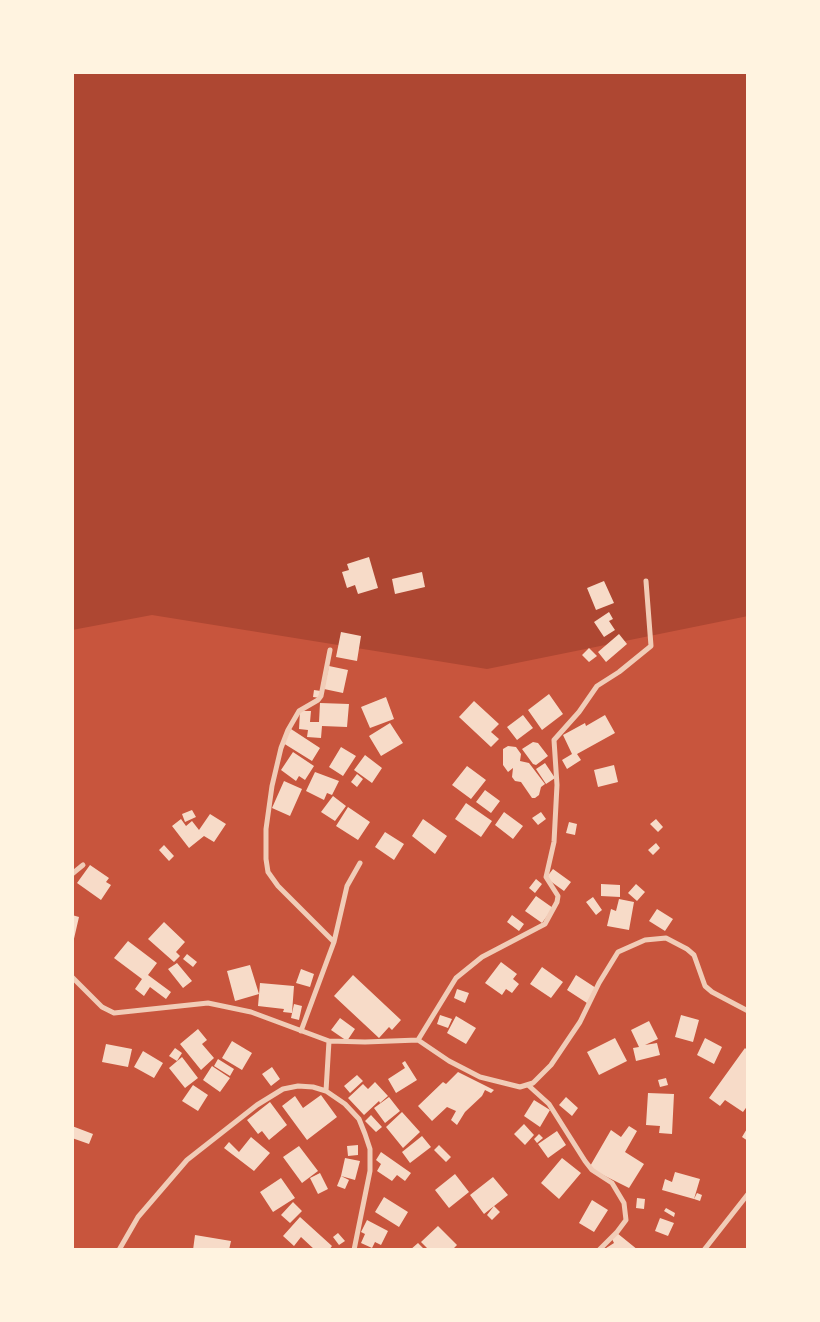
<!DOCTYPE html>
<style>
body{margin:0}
#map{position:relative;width:820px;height:1322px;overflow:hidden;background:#c8553d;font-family:"Varela Round",sans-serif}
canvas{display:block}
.frame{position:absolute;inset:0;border:74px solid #fff3e0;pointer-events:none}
</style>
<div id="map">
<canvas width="820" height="1322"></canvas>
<div class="frame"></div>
</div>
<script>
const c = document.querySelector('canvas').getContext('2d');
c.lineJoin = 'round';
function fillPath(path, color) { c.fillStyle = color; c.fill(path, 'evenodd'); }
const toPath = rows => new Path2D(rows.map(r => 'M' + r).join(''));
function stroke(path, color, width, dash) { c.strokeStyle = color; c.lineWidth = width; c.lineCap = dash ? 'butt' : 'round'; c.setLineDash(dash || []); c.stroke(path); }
const green = toPath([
 [72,72,748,72,748,616,487,669,152,615,72,630]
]);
const building = toPath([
 [369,557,378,588,358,594,355,585,347,588,342,572,349,570,347,564],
 [422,572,425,587,395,594,392,579],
 [604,581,614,603,596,610,587,588],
 [609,612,613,619,609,621,615,630,604,637,594,622],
 [341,632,361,636,357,661,336,657],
 [619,634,627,644,606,662,598,652],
 [589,648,597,656,589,662,582,655],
 [329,666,348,670,343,693,324,689],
 [314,690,321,691,320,698,313,697],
 [549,694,563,714,542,730,528,710],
 [386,697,394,719,370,728,361,707],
 [474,701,499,724,491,732,499,739,491,747,459,717],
 [320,703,349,704,347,727,322,726,321,738,307,737,308,730,299,729,300,711,311,711,310,722,319,722],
 [523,715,533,728,517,740,507,727],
 [605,715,615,733,577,754,581,760,567,769,562,760,572,754,563,735,585,723,586,726],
 [390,723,403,743,381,756,369,736],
 [291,729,320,748,312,761,283,743],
 [533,742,538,743,548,756,536,765,533,764,522,749],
 [508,746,516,747,521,754,520,761,529,763,545,784,541,787,539,795,535,798,532,798,521,782,515,781,512,777,513,768,508,772,503,765,503,749],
 [341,747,356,756,343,776,329,767],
 [293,752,314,766,305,780,299,776,296,781,281,770],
 [365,755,382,768,372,783,354,770],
 [545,763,555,778,546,784,536,769],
 [614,765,618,782,598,787,594,770],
 [467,766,486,780,471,799,452,785],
 [315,772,339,781,332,795,327,793,324,800,306,791],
 [357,774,363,779,357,787,351,782],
 [284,781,302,789,290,816,272,808],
 [485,790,500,801,491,813,476,802],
 [333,796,346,806,335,821,321,812],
 [466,803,492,821,481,837,455,819],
 [348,807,370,822,358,840,336,826],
 [192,810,196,817,185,822,182,814],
 [504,812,523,826,513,839,495,825],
 [541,812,546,819,538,825,532,818],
 [210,814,226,824,214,842,204,836,189,848,172,826,181,819,186,826,192,821,199,830],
 [423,819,447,836,435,854,412,836],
 [656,819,663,827,658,832,650,824],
 [569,822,577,824,575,835,566,833],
 [385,832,404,844,394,860,375,847],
 [656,843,660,848,653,855,648,850],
 [164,845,174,856,169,861,159,850],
 [90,865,109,878,106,882,111,885,101,900,77,883],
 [553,869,571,882,564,891,546,878],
 [536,879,542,884,535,893,529,888],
 [601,884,620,885,620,897,601,896],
 [636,884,645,892,637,901,628,893],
 [536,896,553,908,542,923,525,911],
 [593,897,602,910,596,915,586,902],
 [619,899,634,902,629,930,607,926,611,909,616,911],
 [657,909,673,919,665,931,649,921],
 [72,915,79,917,73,943,72,943],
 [512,915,524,924,519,931,507,922],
 [164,922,185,942,176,952,180,956,174,962,148,939],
 [128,941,157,963,148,975,171,992,166,999,150,987,144,996,135,989,142,979,114,958],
 [187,954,197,962,193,967,183,959],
 [501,962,517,974,513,979,519,984,512,993,506,989,502,995,485,983],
 [177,963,192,981,183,988,168,969],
 [250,965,259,994,235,1001,227,971],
 [542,967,563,982,551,998,530,984],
 [301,969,314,974,310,987,296,983],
 [353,975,401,1020,392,1030,389,1027,379,1038,334,996],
 [576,975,596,988,587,1003,567,990],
 [260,983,294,986,292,1013,283,1012,284,1009,258,1006],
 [457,989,469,993,465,1003,454,998],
 [294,1004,302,1006,299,1020,291,1018],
 [440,1015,452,1019,448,1028,437,1024],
 [681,1015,699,1020,693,1042,675,1037],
 [456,1016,476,1028,466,1044,447,1033],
 [340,1018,355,1029,347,1041,331,1030],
 [649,1021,658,1039,645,1045,657,1043,660,1055,636,1061,633,1048,639,1047,631,1030],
 [198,1029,207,1040,202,1044,214,1058,201,1070,180,1044],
 [615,1038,627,1061,599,1075,587,1052],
 [705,1038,722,1047,714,1064,697,1055],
 [232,1041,252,1053,242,1070,222,1058],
 [106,1044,132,1049,128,1067,102,1062],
 [175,1048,182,1053,177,1061,169,1056],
 [745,1048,748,1051,748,1105,743,1112,725,1100,720,1106,709,1098],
 [143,1051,163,1063,154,1078,134,1067],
 [182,1057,198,1078,185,1088,169,1068],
 [218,1059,234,1069,230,1076,214,1066],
 [405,1061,417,1080,396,1093,388,1079,405,1068,402,1063],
 [212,1066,230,1078,220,1092,203,1080],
 [272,1067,280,1079,271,1086,262,1074],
 [458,1072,494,1090,491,1093,485,1090,482,1096,465,1112,457,1125,451,1120,456,1111,447,1107,432,1121,418,1106,443,1082,446,1084],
 [357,1075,363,1081,350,1093,344,1086],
 [666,1078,668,1085,660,1087,658,1080],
 [375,1082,388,1096,380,1103,379,1101,364,1115,348,1098,363,1084,368,1089],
 [193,1085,208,1095,198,1111,182,1101],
 [648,1093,674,1094,672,1134,659,1133,660,1126,646,1125],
 [321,1095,337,1117,307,1140,282,1106,295,1096,303,1108],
 [389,1097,400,1111,385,1123,374,1108],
 [566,1097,578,1108,572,1116,559,1105],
 [534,1100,550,1110,540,1127,524,1116],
 [270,1102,287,1125,269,1140,262,1131,258,1134,247,1120],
 [402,1112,420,1132,403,1148,386,1127],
 [371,1115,382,1127,376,1132,365,1121],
 [524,1124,534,1135,525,1145,514,1134],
 [72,1126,93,1134,89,1144,72,1138],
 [629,1126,637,1131,625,1152,644,1164,629,1188,589,1168,611,1130,621,1137],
 [748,1127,748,1141,742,1137],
 [557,1131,566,1145,548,1158,538,1144],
 [539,1134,543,1138,537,1143,534,1139],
 [422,1136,431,1147,410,1163,402,1152],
 [251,1137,270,1153,254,1171,224,1148,229,1142,239,1152],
 [358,1145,358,1155,348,1156,347,1146],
 [439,1145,451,1157,446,1162,434,1150],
 [299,1146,318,1171,302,1183,283,1157],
 [381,1152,411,1173,405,1181,397,1175,392,1181,377,1171,381,1164,376,1160],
 [345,1158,360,1161,355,1180,341,1176],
 [562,1158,581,1173,559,1199,541,1183],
 [675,1172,700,1179,694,1199,662,1190,665,1179,672,1182],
 [320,1173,328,1189,318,1194,310,1178],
 [455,1174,469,1192,449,1208,435,1190],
 [341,1176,349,1180,345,1189,337,1186],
 [493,1177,508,1195,484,1214,470,1195],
 [281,1178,295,1198,273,1212,260,1192],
 [697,1193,702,1195,700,1201,694,1199],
 [384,1197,408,1212,399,1227,375,1212],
 [637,1198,645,1199,644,1209,636,1208],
 [592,1200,608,1210,594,1232,579,1223],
 [293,1202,302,1211,290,1223,281,1215],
 [494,1206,500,1212,492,1220,487,1215],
 [666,1208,675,1213,674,1217,664,1211],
 [300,1217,332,1246,329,1250,315,1250,301,1237,294,1246,283,1236],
 [660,1218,674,1223,668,1236,655,1231],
 [367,1220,388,1231,381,1245,375,1242,372,1248,361,1243,365,1234,361,1232],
 [438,1226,457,1245,452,1250,429,1250,421,1242],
 [338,1233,345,1241,339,1245,333,1237],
 [617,1233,638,1250,603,1250,614,1243,611,1237],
 [195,1235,231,1241,229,1250,193,1250],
 [418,1243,425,1250,410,1250]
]);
const minor = toPath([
 [330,650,321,696,318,700,299,711,288,730,281,748,272,786,266,829,266,859,268,872,278,886,334,942],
 [72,874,83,865],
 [72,977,102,1007,114,1013,208,1003,251,1012,329,1041,365,1042,418,1040,449,1061,480,1077,520,1087,533,1083,551,1065,580,1022,599,983,618,952,645,940,666,938,687,949,694,955,705,986,712,992,748,1011],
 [301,1031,334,942,347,886,360,863],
 [418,1040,456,978,482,957,545,924,557,902,558,896,546,877,554,842,557,785,554,740,579,712,597,686,619,672,651,646,646,581],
 [528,1085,549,1104,585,1161,592,1170,612,1183,624,1203,626,1220,617,1232,599,1250],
 [326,1091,329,1041],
 [119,1250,138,1217,187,1160,257,1105,283,1089,298,1086,313,1087,326,1091,345,1104,359,1119,365,1134,370,1149,370,1171,354,1250],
 [704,1250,748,1194]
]);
fillPath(green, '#ae4732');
fillPath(building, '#f7dbc8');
stroke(minor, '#f1ccb7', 5);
</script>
